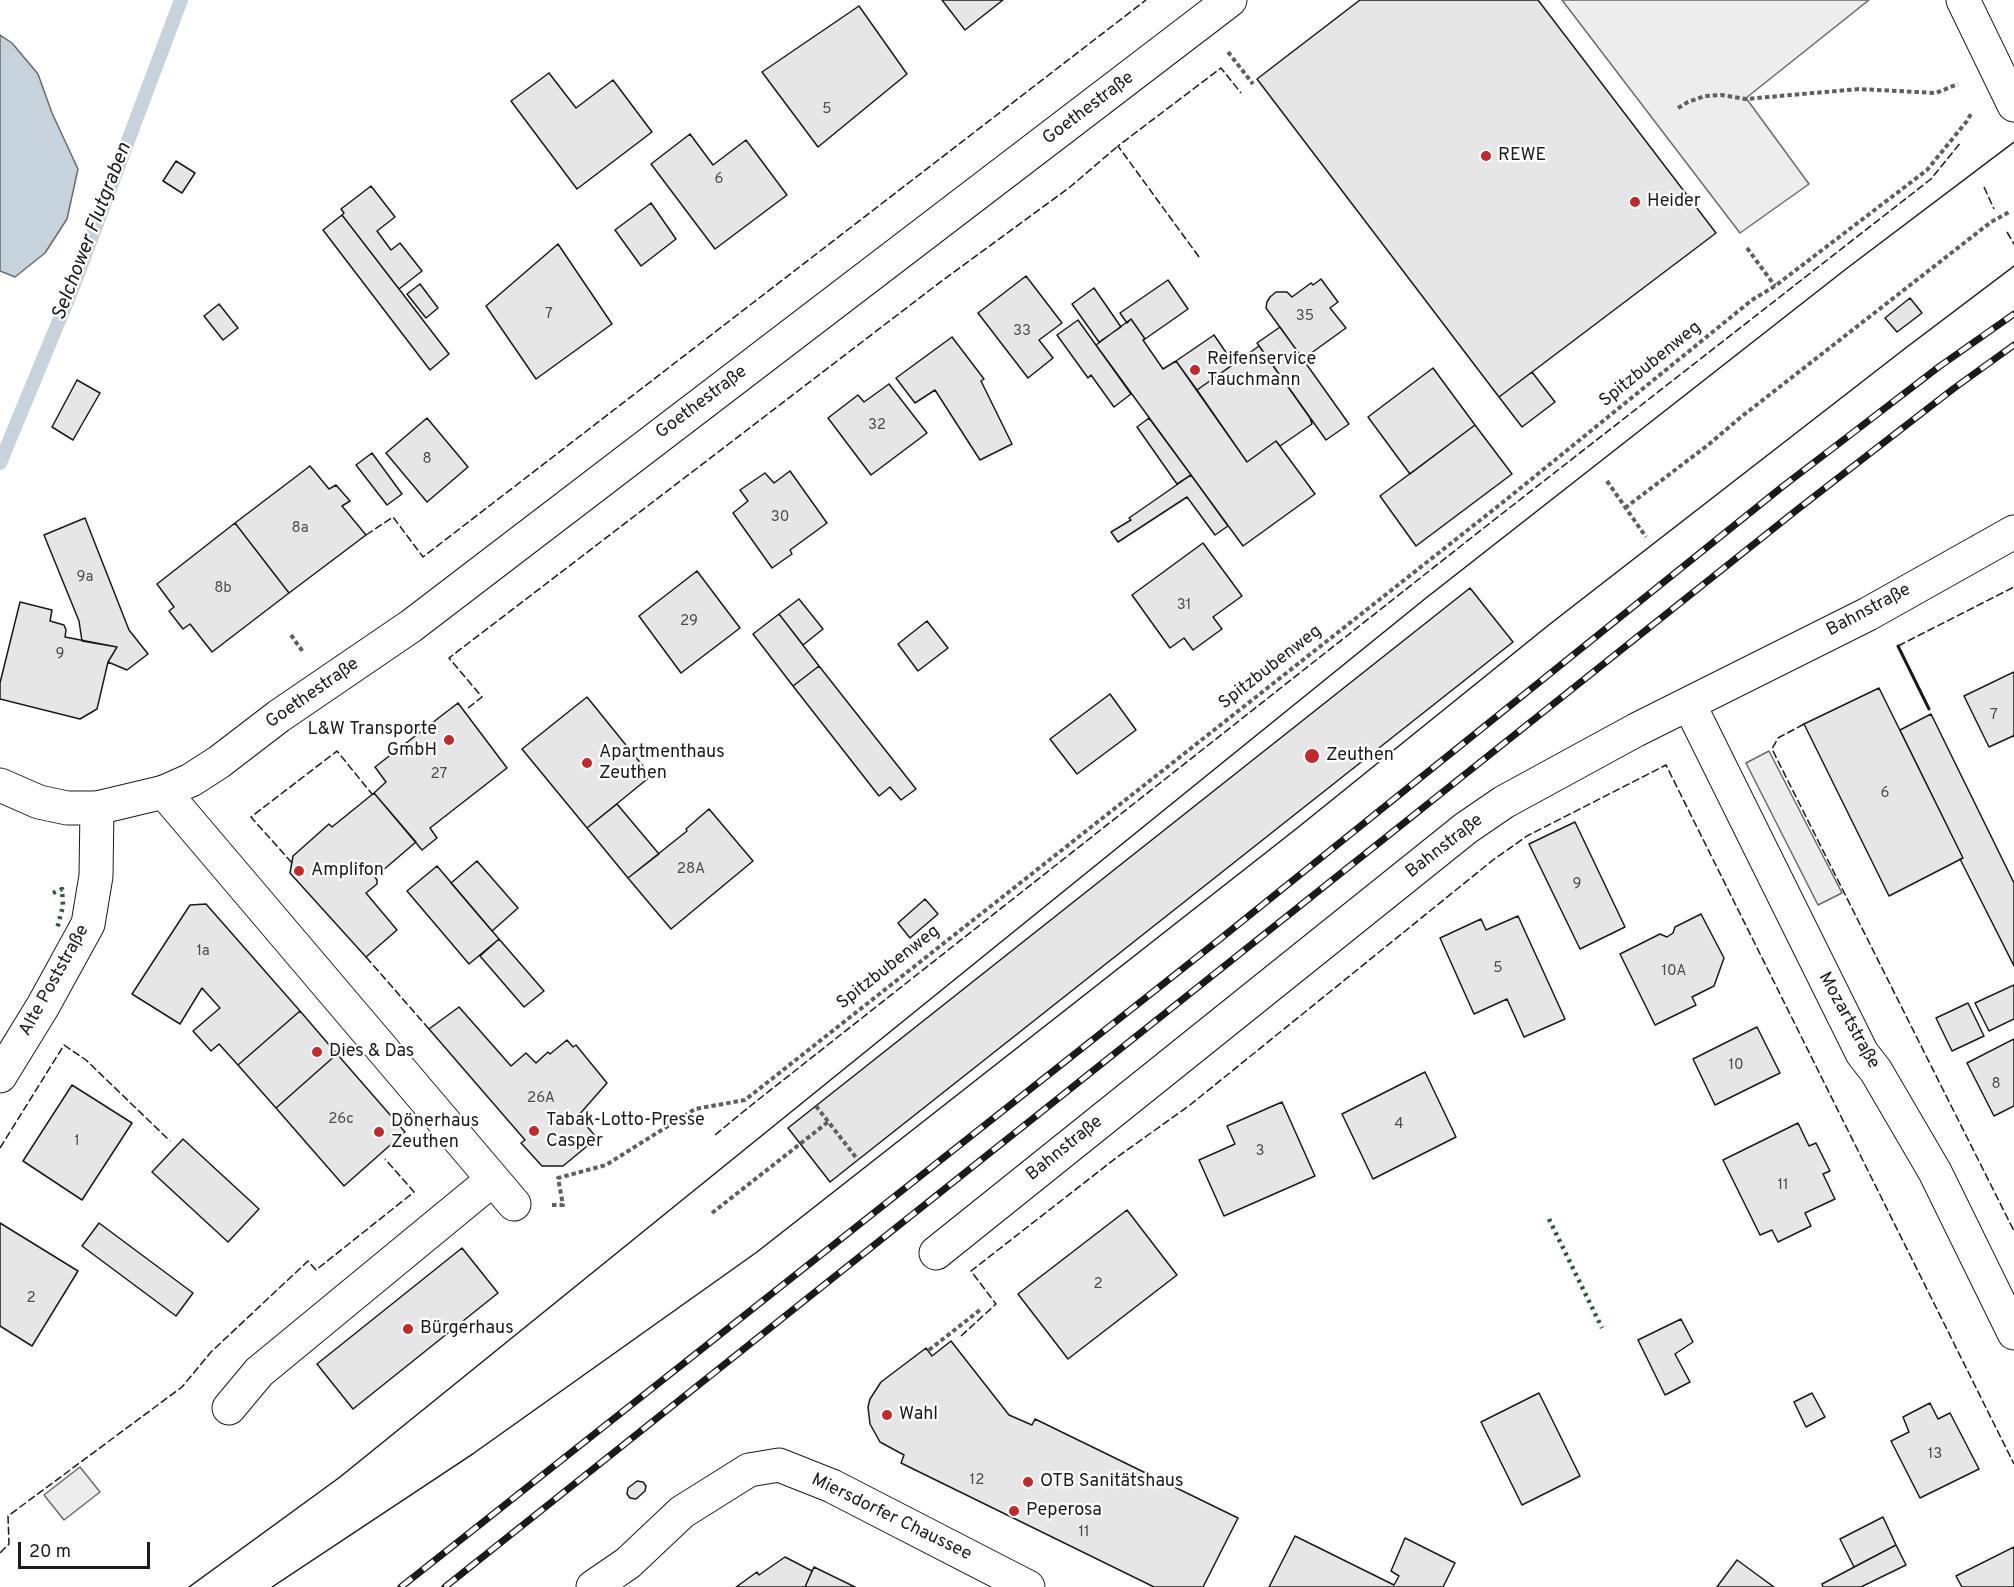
<!DOCTYPE html>
<meta charset="utf-8">
<style>
body{margin:0}
#map{position:relative;width:2014px;height:1587px;overflow:hidden;background:#fff;font-family:Overpass,sans-serif}
canvas{display:block}
.scale{position:absolute;left:18px;top:1542px;width:132px;height:27px;box-sizing:border-box;border:3px solid #1a1a1a;border-top:0;padding-left:8px;font-size:18px;line-height:21px;white-space:nowrap;color:#1a1a1a;-webkit-text-stroke:4px #fff;paint-order:stroke}
</style>
<div id="map">
<canvas width="2014" height="1587"></canvas>
<div class="scale">20 m</div>
</div>
<script>
const c = document.querySelector('canvas').getContext('2d');
c.lineJoin = 'round';
function fillPath(path, color) { c.fillStyle = color; c.fill(path, 'evenodd'); }
const toPath = rows => new Path2D(rows.map(r => 'M' + r).join(''));
function stroke(path, color, width, dash) { c.strokeStyle = color; c.lineWidth = width; c.lineCap = dash ? 'butt' : 'round'; c.setLineDash(dash || []); c.stroke(path); }
function write(font, color, halo, rows, align = 'center') {
  c.font = font + ' Overpass,sans-serif'; c.lineWidth = 4.5; c.setLineDash([]); c.textBaseline = 'middle'; c.strokeStyle = halo; c.fillStyle = color; for (const [text, x, y, turn = 0] of rows) {
    c.save(); c.translate(x, y); c.rotate((+turn || 0) * Math.PI / 180); c.textAlign = isNaN(turn) ? turn : align; if (halo) c.strokeText(text, 0, 0); c.fillText(text, 0, 0); c.restore();
  }
}
const parking = toPath([
 [1562,0,1869,0,1746,98,1809,184,1740,233,1562,0],
 [1769,751,1842,893,1818,905,1746,763,1769,751],
 [80,1467,100,1492,64,1520,44,1495,80,1467]
]);
const water = toPath([
 [0,35,12,43,38,74,52,113,78,169,67,219,45,253,15,277,0,271,0,35]
]);
const stream = toPath([
 [0,463,73,287,181,0]
]);
const building = toPath([
 [942,0,1003,0,965,30,942,0],
 [1360,0,1538,0,1716,233,1499,397,1257,79,1360,0],
 [859,6,907,74,818,147,762,72,859,6],
 [549,73,576,108,613,80,652,132,577,189,511,101,549,73],
 [690,134,713,165,746,140,787,195,715,249,651,164,690,134],
 [176,161,195,173,182,193,163,181,176,161],
 [371,186,395,217,377,231,391,250,400,243,422,271,399,289,342,215,344,213,341,209,371,186],
 [651,203,676,239,641,266,615,230,651,203],
 [342,215,449,354,430,370,323,230,342,215],
 [558,244,612,324,536,379,486,306,558,244],
 [1026,276,1062,323,1039,340,1053,358,1028,378,978,313,1026,276],
 [1321,279,1338,302,1330,308,1346,328,1303,359,1266,308,1267,302,1270,297,1276,292,1287,292,1292,297,1311,283,1313,285,1321,279],
 [1168,280,1188,309,1145,339,1131,319,1127,323,1120,313,1168,280],
 [420,284,438,308,426,318,407,294,420,284],
 [1094,288,1121,327,1099,342,1072,304,1094,288],
 [1910,298,1922,313,1897,332,1885,318,1910,298],
 [219,304,238,328,223,340,204,316,219,304],
 [1131,319,1145,339,1143,340,1163,369,1176,361,1247,462,1276,441,1315,494,1243,546,1096,345,1131,319],
 [1078,320,1131,394,1114,407,1091,375,1088,378,1057,335,1078,320],
 [1280,327,1349,424,1326,440,1257,343,1280,327],
 [1214,335,1234,364,1197,390,1176,361,1214,335],
 [952,337,984,379,981,381,1012,444,980,460,935,390,915,403,896,378,952,337],
 [1259,346,1310,418,1312,424,1280,446,1276,441,1247,462,1197,390,1259,346],
 [1433,368,1475,425,1410,474,1368,417,1433,368],
 [1532,372,1555,402,1522,427,1499,397,1532,372],
 [77,380,100,393,73,440,52,427,77,380],
 [889,384,927,433,871,475,828,418,858,395,864,402,889,384],
 [427,418,468,467,427,502,386,453,427,418],
 [1149,418,1191,475,1177,484,1137,427,1149,418],
 [1475,425,1512,474,1416,546,1380,496,1475,425],
 [372,453,402,494,387,505,356,465,372,453],
 [310,466,329,489,336,485,350,501,342,506,366,535,289,593,235,523,310,466],
 [790,471,827,523,790,550,792,554,772,568,733,513,748,501,740,490,765,473,774,483,790,471],
 [1191,475,1228,526,1215,535,1187,497,1118,542,1111,532,1131,520,1129,518,1191,475],
 [85,518,129,630,148,654,127,670,108,662,117,647,82,641,79,621,44,535,85,518],
 [235,523,289,593,212,652,190,624,183,629,169,611,174,607,157,584,235,523],
 [1203,543,1242,596,1213,617,1222,629,1193,650,1184,638,1170,648,1132,595,1203,543],
 [697,571,740,628,681,673,639,616,697,571],
 [1470,588,1513,642,830,1182,788,1128,1470,588],
 [799,599,823,629,803,645,779,614,799,599],
 [20,602,52,610,50,621,64,625,66,630,65,637,117,647,108,662,97,709,80,719,0,699,0,683,20,602],
 [779,614,819,666,793,686,753,634,779,614],
 [927,621,948,648,918,671,898,644,927,621],
 [819,666,916,789,901,800,890,787,879,796,793,686,819,666],
 [2014,672,2014,737,2013,736,1989,747,1964,696,2014,672],
 [1879,688,1963,858,1889,896,1804,724,1879,688],
 [1110,694,1136,730,1077,774,1050,739,1110,694],
 [587,697,651,776,587,828,522,749,587,697],
 [458,703,507,768,430,828,437,838,422,850,374,793,386,782,375,767,458,703],
 [1931,714,2014,883,2014,966,1960,859,1963,858,1900,730,1931,714],
 [374,793,416,842,375,877,377,880,377,884,366,893,397,930,366,957,290,873,293,856,329,824,332,827,374,793],
 [617,804,659,854,628,878,587,828,617,804],
 [709,809,753,861,671,929,628,878,687,831,686,829,709,809],
 [1575,822,1625,927,1580,949,1529,844,1575,822],
 [477,861,518,908,492,931,451,883,477,861],
 [437,866,499,939,469,964,407,891,437,866],
 [925,899,938,914,910,938,898,923,925,899],
 [206,904,300,1011,238,1065,219,1044,211,1051,193,1031,220,1008,202,988,180,1024,132,994,190,905,206,904],
 [1701,914,1724,958,1714,986,1692,997,1696,1005,1655,1025,1620,954,1660,934,1667,937,1673,933,1675,927,1701,914],
 [1518,916,1565,1019,1524,1037,1507,999,1474,1014,1440,938,1481,919,1486,930,1518,916],
 [499,939,544,991,524,1007,480,956,499,939],
 [2014,985,2014,1019,1989,1031,1975,1003,2014,985],
 [1968,1003,1984,1036,1952,1051,1936,1018,1968,1003],
 [459,1007,511,1066,526,1053,536,1063,548,1052,550,1054,567,1040,573,1047,576,1045,607,1083,578,1116,597,1138,563,1166,542,1166,521,1143,525,1140,429,1029,459,1007],
 [300,1011,337,1054,276,1108,238,1065,300,1011],
 [1757,1027,1780,1073,1715,1105,1693,1059,1757,1027],
 [2014,1039,2014,1106,1994,1116,1967,1063,2014,1039],
 [337,1054,405,1132,344,1186,276,1108,337,1054],
 [1425,1072,1456,1137,1373,1179,1342,1114,1425,1072],
 [72,1085,132,1123,82,1200,23,1161,72,1085],
 [1282,1102,1315,1176,1224,1216,1199,1160,1235,1144,1227,1126,1282,1102],
 [1798,1123,1809,1146,1816,1143,1830,1171,1823,1174,1835,1199,1805,1213,1811,1226,1778,1242,1772,1230,1760,1235,1723,1160,1798,1123],
 [183,1139,259,1209,228,1242,152,1172,183,1139],
 [1127,1210,1177,1275,1068,1359,1018,1294,1127,1210],
 [0,1223,78,1271,32,1346,0,1326,0,1223],
 [99,1223,193,1293,176,1316,82,1246,99,1223],
 [462,1248,498,1293,353,1409,317,1364,462,1248],
 [1681,1319,1693,1342,1675,1354,1690,1382,1665,1395,1638,1340,1681,1319],
 [951,1341,1009,1415,1032,1425,1035,1419,1238,1518,1203,1587,1154,1587,901,1463,904,1455,880,1442,870,1424,868,1407,870,1399,881,1382,926,1348,932,1356,951,1341],
 [1539,1393,1580,1476,1522,1505,1481,1422,1539,1393],
 [1812,1393,1825,1417,1806,1427,1794,1402,1812,1393],
 [1930,1403,1938,1419,1950,1413,1979,1469,1920,1498,1891,1441,1909,1432,1903,1417,1930,1403],
 [637,1481,643,1482,646,1486,645,1491,636,1499,630,1498,627,1494,628,1488,637,1481],
 [1883,1517,1896,1545,1854,1567,1840,1539,1883,1517],
 [1295,1536,1394,1585,1399,1576,1391,1571,1405,1538,1455,1563,1443,1587,1269,1587,1295,1536],
 [1896,1545,1906,1565,1861,1587,1823,1587,1822,1584,1896,1545],
 [2014,1547,2014,1587,1962,1587,1956,1576,2014,1547],
 [785,1557,812,1571,805,1587,736,1587,757,1572,759,1575,785,1557],
 [1737,1560,1774,1587,1717,1587,1737,1560],
 [814,1567,855,1587,805,1587,814,1567]
]);
const path = toPath([
 [1228,52,1253,84],
 [1678,108,1688,102,1705,96,1721,95,1746,99,1859,89,1936,93,1958,84],
 [1747,248,1775,286],
 [1607,481,1646,537],
 [1625,508,1708,445,1741,417,1991,222,2011,211],
 [291,635,303,652],
 [816,1106,858,1160],
 [552,1205,563,1205,558,1178,606,1165,695,1109,745,1100,1507,499,1752,300,1775,286,1927,170,1967,121,1972,112],
 [712,1213,828,1122],
 [929,1350,980,1310]
]);
const minor = toPath([
 [1689,704,1862,1053,1876,1071,1935,1172,2014,1333],
 [164,792,514,1204],
 [0,1076,43,1006,88,924,96,876,97,808],
 [936,1253,1466,828,1504,802,1636,730,1868,614,2014,532],
 [229,1408,259,1372,492,1180],
 [593,1587,628,1563,682,1512,749,1470,779,1465,832,1486,1028,1587]
]);
const major = toPath([
 [1963,0,2014,105],
 [0,785,39,802,67,808,97,808,164,792,191,780,219,762,279,716,411,626,1230,0]
]);
const tram = toPath([
 [189,1587,340,1477,1426,598,1846,269,2014,142],
 [272,1587,474,1453,757,1252,1296,829,1550,624,1903,350,2014,266]
]);
const rail = toPath([
 [401,1587,1220,939,1782,487,1940,366,2014,314],
 [445,1587,1798,509,1953,389,2014,345]
]);
const hedge = toPath([
 [53,893,62,889,63,906,57,929],
 [1549,1219,1602,1328]
]);
const fence = toPath([
 [1984,187,1994,209],
 [2007,232,2014,244],
 [1199,257,1118,146,1221,68,1241,93],
 [366,535,393,517,423,557,1146,0],
 [1898,646,2014,587],
 [468,708,482,697,449,658,943,280,1070,187,1118,146],
 [1804,724,1778,738,1772,749,2014,1231],
 [292,863,251,817,337,751,372,794],
 [366,957,429,1029],
 [715,1135,749,1107,1485,527,1931,179,1961,142],
 [0,1148,64,1045,86,1060,170,1141],
 [961,1336,996,1304,971,1271,1116,1158,1190,1105,1493,860,1527,836,1666,765,2014,1464],
 [0,1553,9,1544,8,1516,182,1387,211,1352,308,1261,316,1270,414,1192,385,1159]
]);
const wall = toPath([
 [1898,646,1929,709]
]);
const markers = [
 [1486,156,6,"#c62828"],
 [1635,202,6,"#c62828"],
 [1195,370,6,"#c62828"],
 [449,740,6,"#c62828"],
 [1312,756,8,"#c62828"],
 [587,763,6,"#c62828"],
 [299,871,6,"#c62828"],
 [317,1052,6,"#c62828"],
 [534,1131,6,"#c62828"],
 [379,1132,6,"#c62828"],
 [408,1329,6,"#c62828"],
 [887,1415,6,"#c62828"],
 [1028,1482,6,"#c62828"],
 [1014,1511,6,"#c62828"]
];
const numberNames = [
 ["5",827,110],
 ["6",719,180],
 ["7",549,315],
 ["35",1305,317],
 ["33",1022,332],
 ["32",877,426],
 ["8",427,460],
 ["30",780,518],
 ["8a",300,529],
 ["9a",85,578],
 ["8b",223,589],
 ["31",1184,606],
 ["29",689,622],
 ["9",60,655],
 ["7",1994,716],
 ["27",439,775],
 ["6",1885,794],
 ["28A",691,870],
 ["9",1577,885],
 ["1a",203,952],
 ["5",1498,969],
 ["10A",1674,972],
 ["10",1736,1066],
 ["8",1996,1085],
 ["26A",541,1099],
 ["26c",341,1120],
 ["4",1399,1125],
 ["1",77,1142],
 ["3",1260,1152],
 ["11",1783,1186],
 ["2",1098,1285],
 ["2",31,1299],
 ["13",1935,1455],
 ["12",977,1481],
 ["11",1084,1533]
];
const streetNames = [
 ["Goethestraße",1089,109,-37],
 ["Spitzbubenweg",1651,365,-39],
 ["Goethestraße",702,403,-37],
 ["Bahnstraße",1869,611,-28],
 ["Spitzbubenweg",1271,668,-38],
 ["Goethestraße",313,694,-35],
 ["Bahnstraße",1445,847,-38],
 ["Spitzbubenweg",889,968,-38],
 ["Alte Poststraße",55,981,-61],
 ["Mozartstraße",1848,1021,61],
 ["Bahnstraße",1065,1149,-39],
 ["Miersdorfer Chaussee",891,1518,26]
];
const poiNames = [
 ["REWE",1498,156],
 ["Heider",1647,202],
 ["Reifenservice",1207,360],
 ["Tauchmann",1207,381],
 ["L&W Transporte",437,730,"right"],
 ["GmbH",437,751,"right"],
 ["Apartmenthaus",599,753],
 ["Zeuthen",599,774],
 ["Zeuthen",1326,756],
 ["Amplifon",311,871],
 ["Dies & Das",329,1052],
 ["Tabak-Lotto-Presse",546,1121],
 ["Casper",546,1142],
 ["Dönerhaus",391,1122],
 ["Zeuthen",391,1143],
 ["Bürgerhaus",420,1329],
 ["Wahl",899,1415],
 ["OTB Sanitätshaus",1040,1482],
 ["Peperosa",1026,1511]
];
const waterNames = [
 ["Selchower Flutgraben",93,232,-69]
];
fillPath(parking, '#ededed');
stroke(parking, '#6a6a6a', 1.5);
fillPath(water, '#c6d2dc');
stroke(water, '#6a6a6a', 1.5);
stroke(stream, '#c6d2dc', 14);
fillPath(building, '#e6e6e6');
stroke(building, '#1a1a1a', 1.5);
stroke(minor, '#1a1a1a', 35);
stroke(major, '#1a1a1a', 35);
stroke(path, '#5f5f5f', 4, [4.5, 3]);
stroke(minor, '#fff', 33);
stroke(major, '#fff', 33);
stroke(tram, '#1a1a1a', 1.5);
stroke(rail, '#1a1a1a', 7);
stroke(rail, '#fff', 4.5, [14]);
stroke(hedge, '#2b5a34', 4.5, [3, 4.5]);
stroke(fence, '#1a1a1a', 1.5, [8, 3]);
stroke(wall, '#1a1a1a', 3);
for (const [x, y, r, color] of markers) { const dot = new Path2D(); dot.arc(x, y, r, 0, 2 * Math.PI); c.fillStyle = color; c.fill(dot); stroke(dot, '#fff', 2); }
write('15px', '#4d4d4d', null, numberNames);
write('18px', '#1a1a1a', '#fff', streetNames);
write('18px', '#1a1a1a', '#fff', poiNames, 'left');
write('italic 20px', '#1a1a1a', '#fff', waterNames);
</script>
